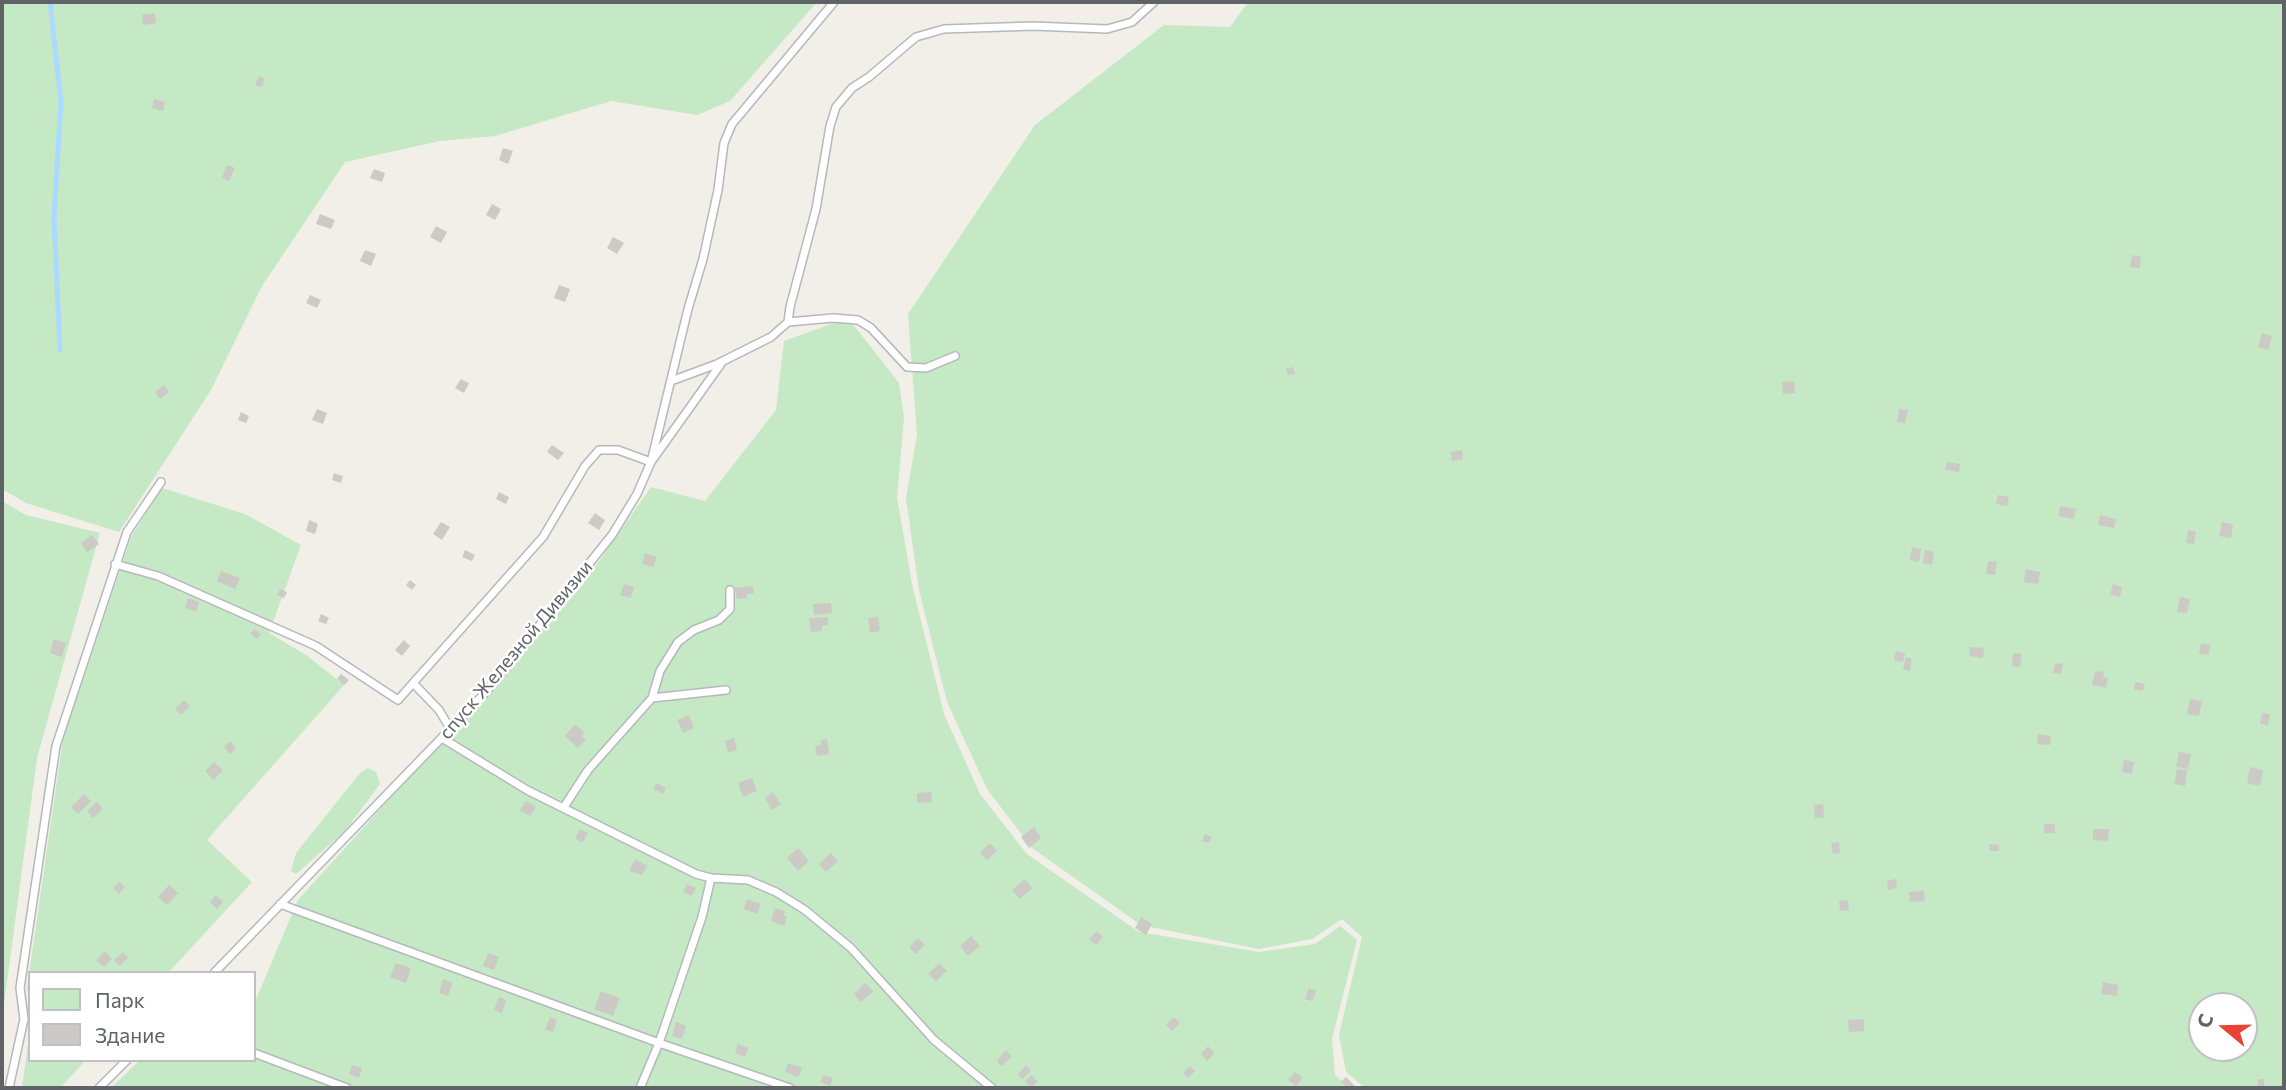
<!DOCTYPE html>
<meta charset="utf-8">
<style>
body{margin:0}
#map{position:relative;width:2286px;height:1090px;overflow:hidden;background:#f1efe8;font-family:Commissioner,sans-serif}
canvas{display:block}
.frame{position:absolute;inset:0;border:4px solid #5f6368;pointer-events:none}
.legend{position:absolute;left:28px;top:971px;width:228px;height:91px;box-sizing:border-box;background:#fff;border:2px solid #bfc1c3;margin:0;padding:9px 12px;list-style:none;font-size:21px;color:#5f6368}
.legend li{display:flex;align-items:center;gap:14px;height:35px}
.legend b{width:35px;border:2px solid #bfc1c3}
.north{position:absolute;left:2188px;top:992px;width:70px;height:70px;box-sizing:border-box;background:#fff;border:2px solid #bfc1c3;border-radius:50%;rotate:289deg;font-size:19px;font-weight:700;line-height:28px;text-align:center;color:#5f6368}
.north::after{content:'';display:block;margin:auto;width:24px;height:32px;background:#ea4335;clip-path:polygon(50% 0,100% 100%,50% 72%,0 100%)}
</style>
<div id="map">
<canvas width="2286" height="1090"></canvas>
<div class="frame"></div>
<ul class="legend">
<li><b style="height:19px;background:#c5e8c5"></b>Парк</li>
<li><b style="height:19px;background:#cccac5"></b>Здание</li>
</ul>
<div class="north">С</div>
</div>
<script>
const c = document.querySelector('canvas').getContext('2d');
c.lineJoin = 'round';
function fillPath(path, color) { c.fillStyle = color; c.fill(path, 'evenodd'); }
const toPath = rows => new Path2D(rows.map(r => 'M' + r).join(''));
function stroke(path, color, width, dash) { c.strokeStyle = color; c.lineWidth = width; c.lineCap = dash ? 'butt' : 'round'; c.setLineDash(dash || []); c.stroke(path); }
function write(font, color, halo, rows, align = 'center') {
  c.font = font + ' Commissioner,sans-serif'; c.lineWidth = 5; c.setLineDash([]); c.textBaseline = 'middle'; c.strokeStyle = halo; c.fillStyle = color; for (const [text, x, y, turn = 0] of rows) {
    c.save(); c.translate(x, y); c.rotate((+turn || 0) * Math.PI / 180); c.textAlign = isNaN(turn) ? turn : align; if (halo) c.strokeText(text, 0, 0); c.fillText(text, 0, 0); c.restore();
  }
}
const green = toPath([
 [2,2,817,2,730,101,697,115,611,101,495,136,440,141,345,162,262,286,211,390,119,532,26,503,2,489],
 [1248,2,2284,2,2284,1088,1365,1088,1346,1072,1339,1035,1362,937,1342,919,1312,939,1259,949,1141,925,1032,848,987,789,947,702,919,590,906,498,917,435,908,314,1035,125,1164,25,1230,27],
 [2202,1006,2244,1006,2244,1048,2202,1048],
 [848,318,899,383,904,417,897,498,912,584,944,714,980,794,1027,854,1139,932,1259,952,1315,944,1340,926,1357,940,1332,1039,1335,1075,1351,1088,111,1088,140,1060,254,1060,254,1004,298,900,581,587,651,487,705,501,776,410,784,341],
 [162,488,245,514,301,545,269,633,306,655,344,685,207,840,252,882,168,973,30,973,30,999,27,988,63,739,131,537],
 [2,501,26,515,100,533,37,758,2,1019],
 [368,768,376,772,380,784,345,831,296,874,291,871,296,853,360,773],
 [30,1030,30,1060,86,1060,60,1088,22,1088]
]);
const stream = toPath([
 [50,2,61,102,54,217,60,350]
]);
const building = toPath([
 [155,13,156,23,143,25,142,15],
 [259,76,265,79,261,87,255,85],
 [154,99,165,102,163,111,152,108],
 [503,148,513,151,508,164,499,160],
 [227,165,235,168,229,181,222,178],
 [374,169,385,173,382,182,370,178],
 [492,204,501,209,495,220,486,215],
 [320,214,335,220,331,229,316,224],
 [436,226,447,232,441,243,430,237],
 [613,237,624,243,617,254,607,248],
 [365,250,376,254,371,266,360,261],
 [2132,255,2141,257,2140,268,2130,267],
 [559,285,570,289,565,302,554,298],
 [310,295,321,300,317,308,306,303],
 [2262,333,2272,336,2268,350,2258,347],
 [1293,367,1295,374,1288,375,1286,369],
 [461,379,469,383,464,393,455,388],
 [1794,381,1795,393,1783,394,1782,382],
 [164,385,169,392,160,399,155,392],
 [317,409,327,413,323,424,312,420],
 [1899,409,1908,410,1905,423,1897,422],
 [241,412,249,416,246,423,238,420],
 [552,445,564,453,558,460,547,452],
 [1462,450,1463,459,1452,461,1451,452],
 [1947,462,1960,464,1959,472,1945,470],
 [334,473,343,476,341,483,332,480],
 [499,492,509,497,506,504,496,499],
 [1998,495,2009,497,2007,506,1996,504],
 [2060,506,2076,509,2074,519,2058,516],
 [595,513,605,520,599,530,588,523],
 [2100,515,2116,519,2114,528,2098,525],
 [309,520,318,524,315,534,306,531],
 [441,522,450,527,442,540,433,534],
 [2222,522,2233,524,2231,538,2219,536],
 [2188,530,2196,532,2194,544,2186,543],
 [92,535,99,544,87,552,81,543],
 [1912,547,1921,549,1919,562,1910,560],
 [465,550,475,555,472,561,462,557],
 [1925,550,1934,552,1932,565,1923,563],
 [645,553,657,557,653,567,642,564],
 [1988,561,1997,562,1995,575,1986,574],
 [2026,569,2040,572,2038,584,2024,582],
 [221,571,240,578,235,589,217,581],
 [410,580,416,585,412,590,406,585],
 [624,584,634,587,631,598,620,595],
 [2113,584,2122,587,2120,597,2110,595],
 [753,586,754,593,747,594,747,598,737,599,735,588],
 [280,589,287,592,284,598,277,595],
 [2180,597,2190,599,2187,613,2177,612],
 [188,598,199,602,196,612,185,608],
 [831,603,832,613,814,615,813,604],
 [321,614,329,618,326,624,318,621],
 [828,617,828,625,822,626,822,631,811,632,809,618],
 [878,617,880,631,870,633,868,618],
 [254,629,261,634,257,639,250,634],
 [54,639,66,643,62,657,50,653],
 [404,640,410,646,402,656,395,650],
 [2201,643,2210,645,2209,655,2199,654],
 [1970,647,1984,648,1983,658,1969,656],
 [1896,651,1905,653,1903,662,1894,660],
 [2013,653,2022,654,2020,667,2012,666],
 [1906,657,1912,659,1910,671,1903,669],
 [2055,663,2063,664,2061,674,2053,673],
 [2095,671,2104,672,2103,677,2108,678,2106,688,2092,685],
 [341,674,349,680,344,685,337,679],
 [2135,682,2145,684,2143,691,2134,689],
 [2190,699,2202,701,2199,716,2187,714],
 [184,700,190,706,181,715,175,709],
 [2262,713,2270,714,2268,725,2260,724],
 [689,715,694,728,683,733,677,720],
 [575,724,585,733,581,736,586,740,578,748,565,736],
 [2038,734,2051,736,2050,745,2037,744],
 [734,738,737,750,728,753,725,741],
 [827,739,829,754,817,756,815,746,821,745,821,740],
 [230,741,236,748,230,754,224,747],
 [2179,752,2191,754,2188,769,2176,767],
 [2124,760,2134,762,2132,774,2122,772],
 [214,762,223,770,214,780,205,771],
 [2250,767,2263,770,2260,786,2247,783],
 [2177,769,2187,770,2185,786,2174,784],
 [752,778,757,791,743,797,738,783],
 [656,783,666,788,663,794,653,789],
 [773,792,781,804,772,810,765,798],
 [931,792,932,802,917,803,917,793],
 [84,794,91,801,78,814,71,807],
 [526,801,536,807,530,816,520,810],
 [97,802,103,809,93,818,87,811],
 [1823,804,1824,817,1815,818,1814,805],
 [2044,824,2055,824,2055,833,2044,833],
 [1034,827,1041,838,1029,848,1021,837],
 [580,829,588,833,582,843,575,838],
 [2093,829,2109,829,2108,841,2093,840],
 [1205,834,1212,837,1209,843,1202,841],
 [1839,842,1840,853,1833,854,1831,843],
 [990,843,997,851,987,860,980,853],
 [1989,844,1999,845,1999,851,1990,851],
 [798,848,809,861,798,871,787,858],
 [831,853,838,861,826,872,819,864],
 [635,859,647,866,642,875,629,871],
 [1025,879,1032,888,1020,899,1012,890],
 [1896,879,1897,888,1888,890,1887,881],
 [120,882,125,887,119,894,113,888],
 [687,884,696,888,692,896,683,892],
 [169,885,178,893,167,905,158,897],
 [1924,891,1925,901,1910,902,1909,892],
 [216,895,223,902,217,909,210,902],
 [747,899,761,904,757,914,744,909],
 [1848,900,1849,910,1840,911,1839,901],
 [775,908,785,911,784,916,787,917,784,926,771,921],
 [1141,917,1152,924,1146,935,1135,928],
 [1097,931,1103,937,1096,945,1089,939],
 [971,936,980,946,968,956,960,946],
 [918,938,925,945,915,954,909,947],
 [105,951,112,959,104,967,96,960],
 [123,952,128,958,120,966,114,960],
 [488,953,499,957,494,970,483,966],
 [396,963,411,968,406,983,390,977],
 [939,963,947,971,936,981,928,974],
 [443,979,453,983,448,996,439,993],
 [2103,982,2118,985,2117,996,2101,994],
 [865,983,873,991,861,1002,854,994],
 [1309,988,1316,991,1312,1001,1305,999],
 [601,991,620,998,613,1016,594,1009],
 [499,997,506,1000,502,1013,494,1010],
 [550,1017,557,1020,553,1032,545,1030],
 [1174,1017,1180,1023,1172,1031,1166,1025],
 [1864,1019,1864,1031,1849,1032,1848,1020],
 [676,1022,686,1026,682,1039,672,1036],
 [738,1044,748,1048,745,1057,735,1053],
 [1208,1046,1215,1053,1207,1061,1201,1054],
 [1006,1050,1012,1057,1001,1066,997,1061],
 [788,1063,802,1068,798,1077,785,1072],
 [352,1065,362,1068,359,1078,349,1074],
 [1026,1065,1031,1071,1022,1079,1018,1074],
 [1190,1066,1195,1071,1188,1078,1183,1073],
 [1295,1072,1303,1078,1296,1086,1288,1080],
 [823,1075,833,1078,830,1086,820,1082],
 [1032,1075,1037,1082,1031,1088,1025,1081],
 [1346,1077,1355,1086,1353,1088,1349,1088,1341,1082],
 [2258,1079,2264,1079,2264,1088,2258,1088]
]);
const lane = toPath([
 [788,322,833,318,858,320,871,328,907,367,926,368,955,356],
 [671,381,717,364,771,337,788,322,790,307,816,209,830,126,836,107,852,88,869,77,916,37,944,29,1033,26,1107,29,1132,22,1154,2],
 [115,564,158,576,316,646,398,700,543,537,585,466,599,450,618,450,651,462,723,361],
 [414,684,439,710,451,730],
 [652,698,726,690],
 [442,738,527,790,696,874,711,878,748,880,776,892,805,910,851,948,934,1040,992,1088],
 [564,807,588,770,652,698,660,671,678,642,694,630,719,620,730,609,730,590],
 [280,904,659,1043,790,1088],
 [214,973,486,692,612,535,637,494,651,462,688,309,703,259,718,190,724,143,732,124,834,2],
 [254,1053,347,1088],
 [9,1088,24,1019,20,988,56,746,127,532,161,482],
 [99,1088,127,1060],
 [640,1088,659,1043,702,917,711,878]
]);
const streetNames = [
 ["спуск Железной Дивизии",516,650,-50]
];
fillPath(green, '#c5e8c5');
stroke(stream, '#aadaff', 5);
fillPath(building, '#cccac5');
stroke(lane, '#b5b8bc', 10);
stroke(lane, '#fff', 7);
write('19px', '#5f6368', '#fff', streetNames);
</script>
